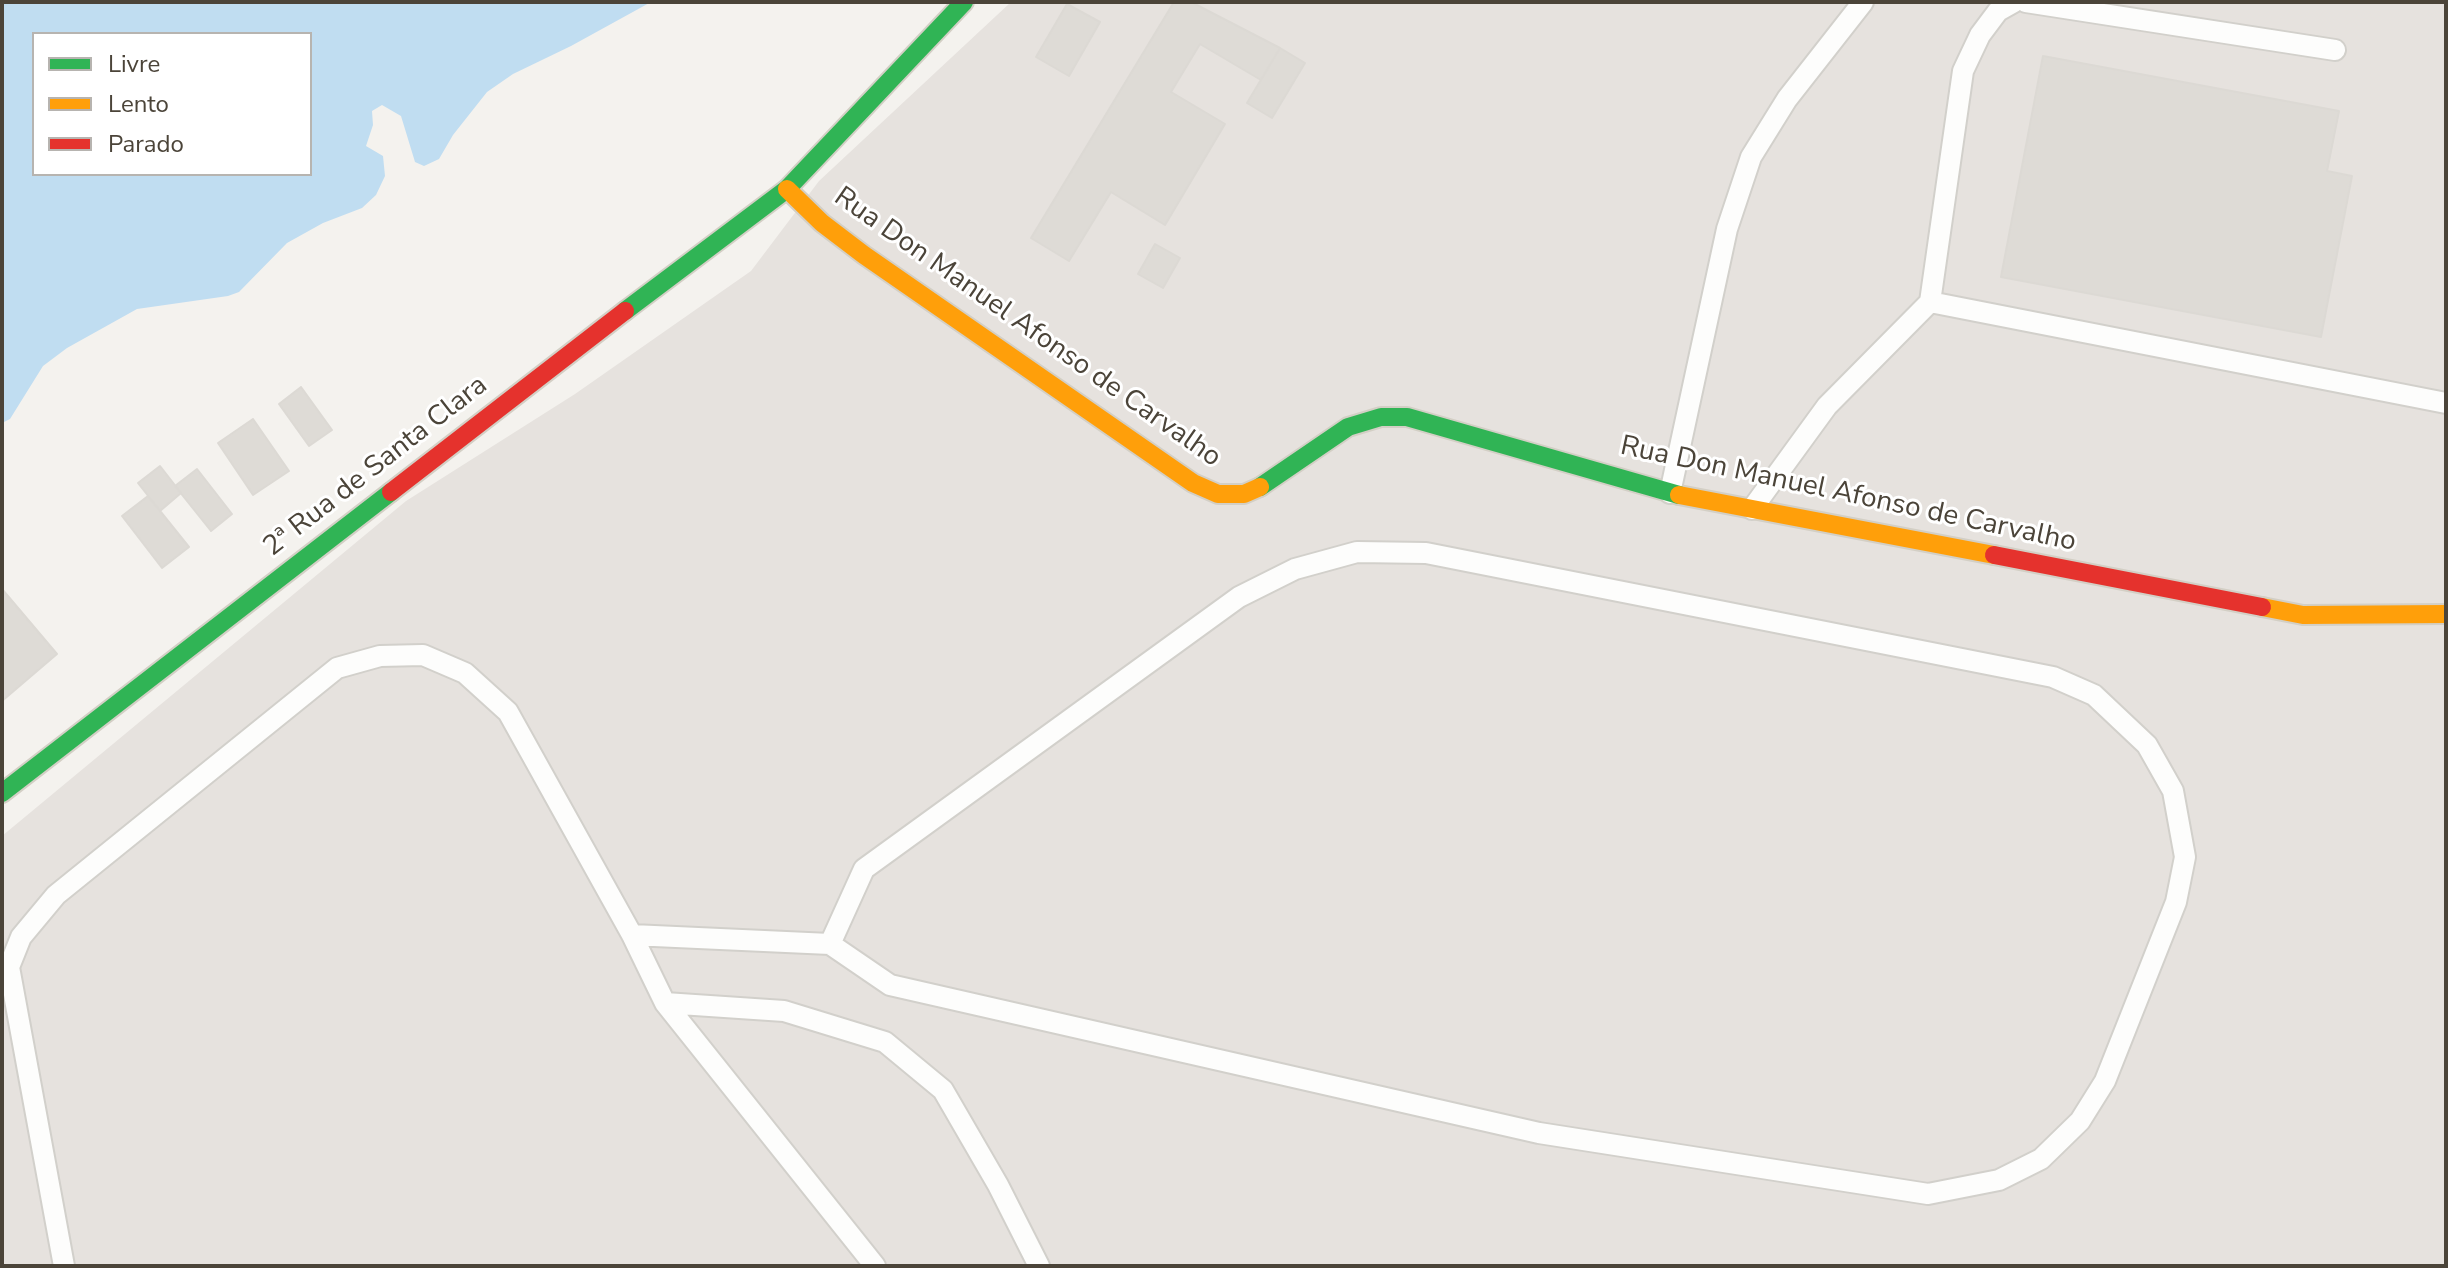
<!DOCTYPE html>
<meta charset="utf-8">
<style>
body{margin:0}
#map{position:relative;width:2448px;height:1268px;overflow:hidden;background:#f4f2ee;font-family:"Nunito Sans",sans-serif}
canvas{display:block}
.frame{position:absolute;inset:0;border:4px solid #4b4439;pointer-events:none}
.legend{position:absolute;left:32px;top:32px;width:280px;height:144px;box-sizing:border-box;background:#fff;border:2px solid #b7b4b0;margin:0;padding:10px 14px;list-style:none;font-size:24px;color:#4b4439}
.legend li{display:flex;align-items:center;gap:16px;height:40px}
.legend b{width:40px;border:2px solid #b7b4b0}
</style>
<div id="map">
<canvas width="2448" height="1268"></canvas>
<div class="frame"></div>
<ul class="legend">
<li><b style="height:10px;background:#30b455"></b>Livre</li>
<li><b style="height:10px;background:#ff9f0a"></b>Lento</li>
<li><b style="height:10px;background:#e5322d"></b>Parado</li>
</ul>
</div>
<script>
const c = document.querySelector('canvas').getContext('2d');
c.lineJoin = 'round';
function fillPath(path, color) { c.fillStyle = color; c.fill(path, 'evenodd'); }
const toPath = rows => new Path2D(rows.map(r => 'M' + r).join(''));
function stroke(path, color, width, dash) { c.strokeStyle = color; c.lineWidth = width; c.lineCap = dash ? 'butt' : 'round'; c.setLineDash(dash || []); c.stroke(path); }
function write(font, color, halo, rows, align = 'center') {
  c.font = font + ' "Nunito Sans",sans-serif'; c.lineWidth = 6; c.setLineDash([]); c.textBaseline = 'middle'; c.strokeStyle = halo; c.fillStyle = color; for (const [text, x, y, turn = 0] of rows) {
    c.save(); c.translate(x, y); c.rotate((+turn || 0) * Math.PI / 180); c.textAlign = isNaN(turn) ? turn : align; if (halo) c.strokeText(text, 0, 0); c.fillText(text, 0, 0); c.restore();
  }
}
const industrial = toPath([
 [1011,2,2446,2,2446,1266,2,1266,2,836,406,501,575,394,751,271,819,181]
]);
const water = toPath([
 [2,2,651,2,571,46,513,74,487,92,453,135,439,159,424,166,415,162,401,116,382,105,372,111,373,125,366,146,383,156,385,176,376,195,362,208,323,223,287,243,239,292,228,296,137,309,67,348,43,366,10,419,2,423],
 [34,34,310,34,310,174,34,174]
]);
const building = toPath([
 [1174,2,1191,2,1280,48,1261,80,1200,44,1171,92,1225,124,1165,225,1111,192,1069,261,1031,238,1174,2],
 [1067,4,1100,22,1069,76,1036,57,1067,4],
 [1280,48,1305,63,1272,118,1247,103,1280,48],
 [2043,56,2339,111,2327,171,2352,176,2321,337,2001,277,2043,56],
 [1155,244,1180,258,1163,288,1138,274,1155,244],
 [301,387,332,430,309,446,279,404,301,387],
 [253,419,289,471,253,495,218,443,253,419],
 [160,466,181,493,160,511,138,483,160,466],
 [197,469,232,514,211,531,175,486,197,469],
 [148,496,189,547,162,568,122,516,148,496],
 [2,589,57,654,2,701,2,589]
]);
const lane = toPath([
 [2026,2,2335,50],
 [1930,302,1963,71,1980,35,1998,11,2014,2],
 [1670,493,1727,229,1751,157,1787,99,1863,2],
 [1752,509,1827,406,1930,302,2446,403],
 [632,935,830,944,890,985,1539,1133,1928,1194,1999,1180,2041,1159,2080,1121,2105,1081,2176,902,2185,857,2173,791,2147,745,2094,695,2053,677,1426,553,1357,552,1295,569,1239,597,864,869,830,944],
 [665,1003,784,1011,885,1042,943,1090,998,1185,1039,1266],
 [64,1266,9,967,21,937,56,895,337,668,380,656,423,655,465,673,508,712,632,935,665,1003,875,1266]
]);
const fast = toPath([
 [625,311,787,189,964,2],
 [1260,487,1348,427,1381,417,1407,417,1679,495],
 [2,793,391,492]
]);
const slow = toPath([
 [787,189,822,223,864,255,1193,483,1218,494,1244,494,1260,487],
 [1679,495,1994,555],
 [2262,607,2303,615,2446,614]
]);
const jam = toPath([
 [391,492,625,311],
 [1994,555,2262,607]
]);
const streetNames = [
 ["Rua Don Manuel Afonso de Carvalho",1027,328,35],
 ["2ª Rua de Santa Clara",376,467,-38],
 ["Rua Don Manuel Afonso de Carvalho",1848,495,12]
];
fillPath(industrial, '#e6e2de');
fillPath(water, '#c0ddf1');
fillPath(building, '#dedbd6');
stroke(building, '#dcd9d4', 2);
stroke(lane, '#d2d0cb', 24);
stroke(fast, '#d3cfc5', 22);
stroke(slow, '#d3cfc5', 22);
stroke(jam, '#d3cfc5', 22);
stroke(lane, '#fdfdfc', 20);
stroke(fast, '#30b455', 18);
stroke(slow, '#ff9f0a', 18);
stroke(jam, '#e5322d', 18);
write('28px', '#4b4439', '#fff', streetNames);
</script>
